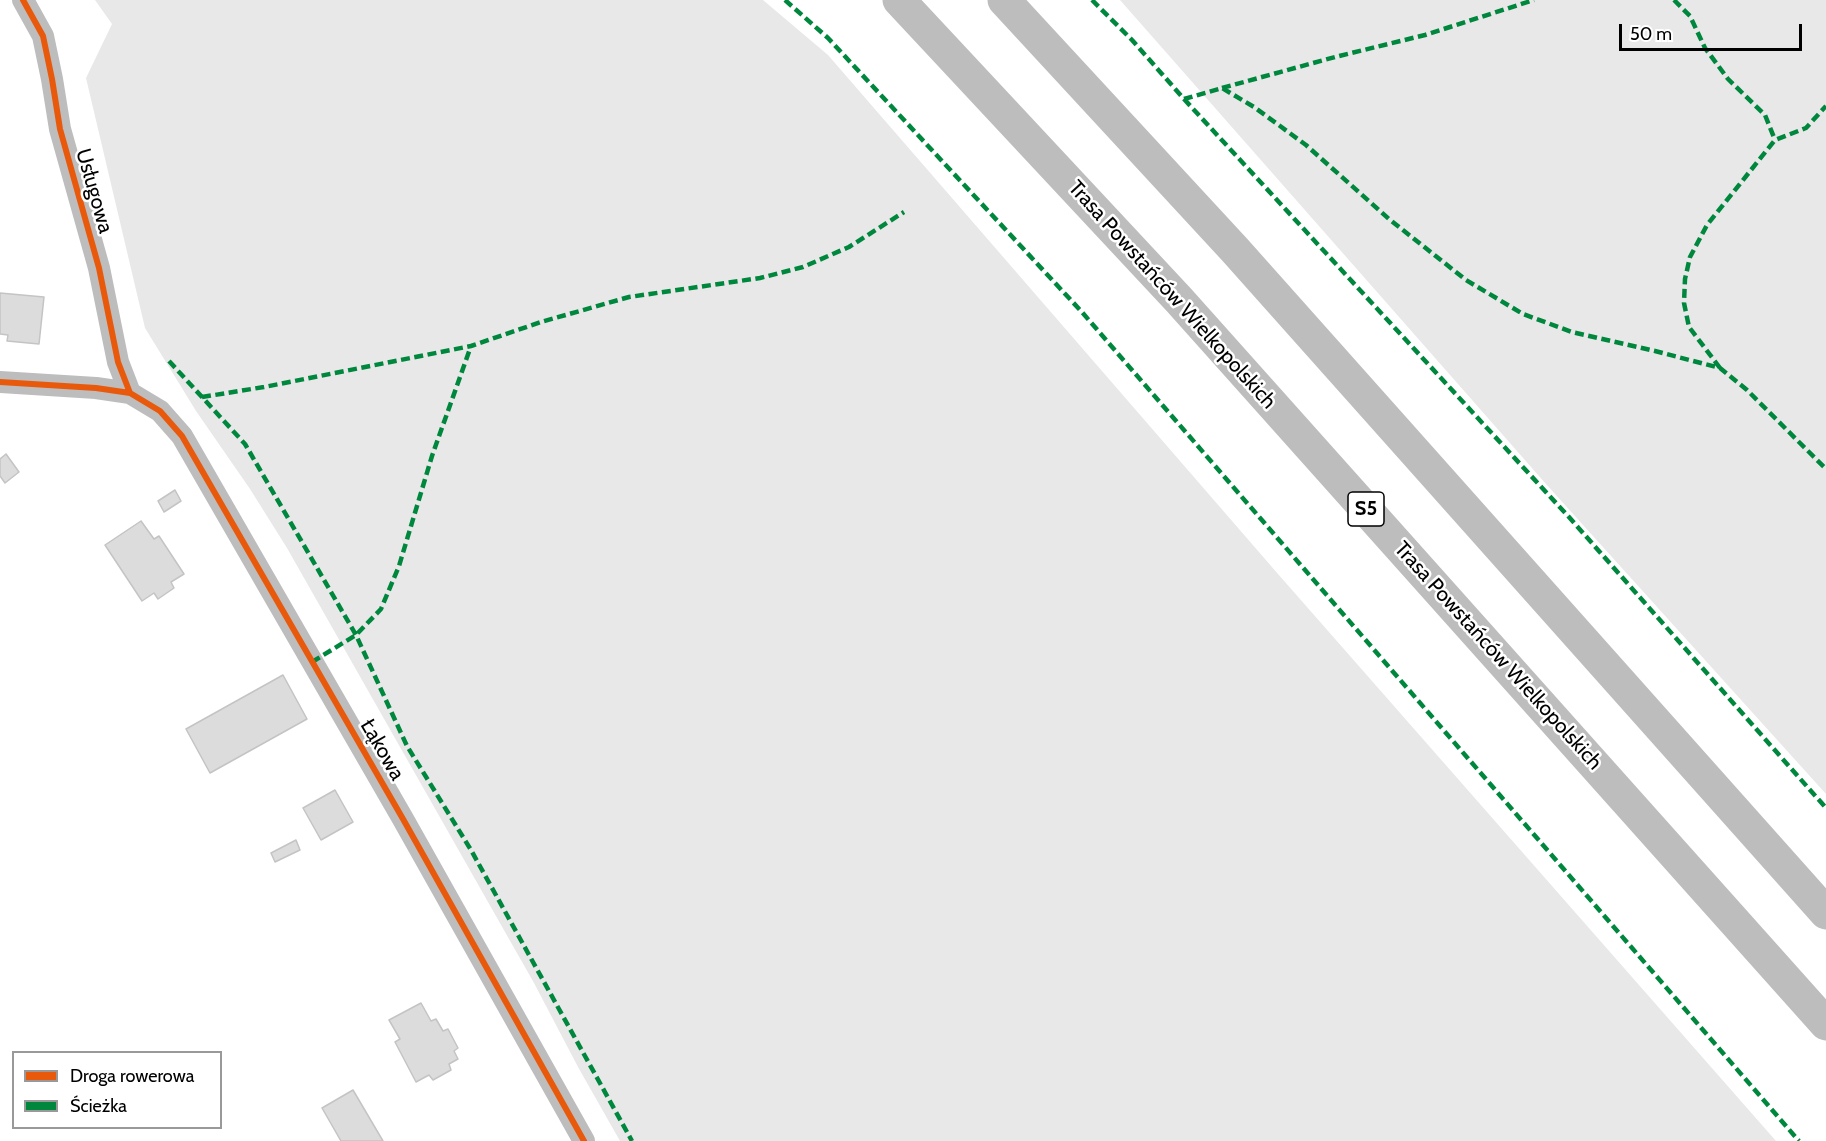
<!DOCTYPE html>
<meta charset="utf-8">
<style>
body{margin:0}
#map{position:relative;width:1826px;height:1141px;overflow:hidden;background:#fff;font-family:Cabin,sans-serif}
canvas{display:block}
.legend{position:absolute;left:12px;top:1051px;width:210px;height:78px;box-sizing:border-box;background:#fff;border:2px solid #999;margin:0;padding:8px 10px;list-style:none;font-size:18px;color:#000}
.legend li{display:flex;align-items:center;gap:12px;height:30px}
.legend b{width:30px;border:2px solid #999}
.scale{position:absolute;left:1619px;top:24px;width:183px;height:27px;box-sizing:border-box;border:3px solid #000;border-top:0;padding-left:8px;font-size:18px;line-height:21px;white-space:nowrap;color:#000;-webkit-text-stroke:4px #fff;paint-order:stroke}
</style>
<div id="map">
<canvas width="1826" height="1141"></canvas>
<ul class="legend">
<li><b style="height:8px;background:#e8590c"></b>Droga rowerowa</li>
<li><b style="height:8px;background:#00873e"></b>Ścieżka</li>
</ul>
<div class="scale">50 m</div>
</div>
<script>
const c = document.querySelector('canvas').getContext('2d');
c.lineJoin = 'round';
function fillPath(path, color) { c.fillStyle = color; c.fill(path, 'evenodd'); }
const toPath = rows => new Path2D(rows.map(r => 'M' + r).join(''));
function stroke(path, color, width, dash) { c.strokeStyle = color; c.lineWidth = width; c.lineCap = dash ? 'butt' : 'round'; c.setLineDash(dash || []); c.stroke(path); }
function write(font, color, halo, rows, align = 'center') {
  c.font = font + ' Cabin,sans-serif'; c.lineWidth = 5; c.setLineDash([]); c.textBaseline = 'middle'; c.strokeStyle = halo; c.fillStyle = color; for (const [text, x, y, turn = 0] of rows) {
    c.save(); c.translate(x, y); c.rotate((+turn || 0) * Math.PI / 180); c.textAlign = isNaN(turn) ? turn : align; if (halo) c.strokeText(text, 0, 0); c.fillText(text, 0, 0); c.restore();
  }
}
const green = toPath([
 [95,0,763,0,828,55,1278,574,1776,1141,620,1141,578,1067,534,983,287,548,250,489,196,411,145,328,86,78,112,24],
 [1120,0,1826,0,1826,794,1546,484]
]);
const building = toPath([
 [0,293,44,297,39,344,7,341,8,335,0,334,0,293],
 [6,454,19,472,5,483,0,476,0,459,6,454],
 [175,490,181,501,164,512,158,501,175,490],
 [141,521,154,539,159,536,184,574,171,582,174,588,158,599,154,593,142,601,105,545,141,521],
 [283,675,307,719,210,773,186,729,283,675],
 [335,790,353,822,321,840,303,808,335,790],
 [296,840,300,850,275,862,271,853,296,840],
 [421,1003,431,1021,436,1019,443,1031,448,1029,458,1048,454,1051,458,1059,449,1064,451,1070,433,1080,429,1075,416,1082,395,1042,400,1039,389,1020,421,1003],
 [353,1090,383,1141,341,1141,322,1108,353,1090]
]);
const minor = toPath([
 [23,0,43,36,52,79,60,129,99,268,118,362,130,393],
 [0,382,96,388,130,393,160,411,182,436,403,819,584,1141]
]);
const motorway = toPath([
 [899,0,1179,300,1826,1024],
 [1004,0,1235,250,1826,913]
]);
const quiet = toPath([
 [785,0,828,38,1081,311,1799,1141],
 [1092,0,1132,40,1184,99,1222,88,1254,107,1306,145,1389,219,1466,280,1523,314,1572,332,1655,351,1720,368,1747,390,1826,469],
 [1674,0,1690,16,1705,48,1728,79,1765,115,1775,140],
 [1222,88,1335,57,1425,35,1534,0],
 [1184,99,1568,516,1826,808],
 [169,361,245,444,356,635,407,746,471,850,632,1141],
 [1720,368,1689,327,1684,303,1685,279,1690,257,1707,225,1775,140,1806,128,1826,106],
 [202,397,264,387,471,346,541,322,629,297,760,278,803,267,849,247,904,212],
 [312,662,356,635,381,609,399,566,432,456,471,346]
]);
const cycleway = toPath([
 [23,0,43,36,52,79,60,129,99,268,118,362,130,393],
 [0,382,96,388,130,393,160,411,182,436,403,819,584,1141]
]);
const shields = [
 [1366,509,36]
];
const shieldNames = [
 ["S5",1366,509]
];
const streetNames = [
 ["Usługowa",94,191,74],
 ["Trasa Powstańców Wielkopolskich",1172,295,48],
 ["Trasa Powstańców Wielkopolskich",1498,656,48],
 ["Łąkowa",382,750,60]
];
fillPath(green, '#e8e8e8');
fillPath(building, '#dcdcdc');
stroke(building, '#c4c4c4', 1.5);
stroke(minor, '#bdbdbd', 22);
stroke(motorway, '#bdbdbd', 33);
stroke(quiet, '#00873e', 4.5, [9, 4.5]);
stroke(cycleway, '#e8590c', 6);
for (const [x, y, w] of shields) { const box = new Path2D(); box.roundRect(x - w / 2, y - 17, w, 34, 4.5); c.fillStyle = '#fff'; c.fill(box); stroke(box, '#000', 1.5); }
write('bold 20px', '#000', null, shieldNames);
write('21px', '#000', '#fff', streetNames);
</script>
